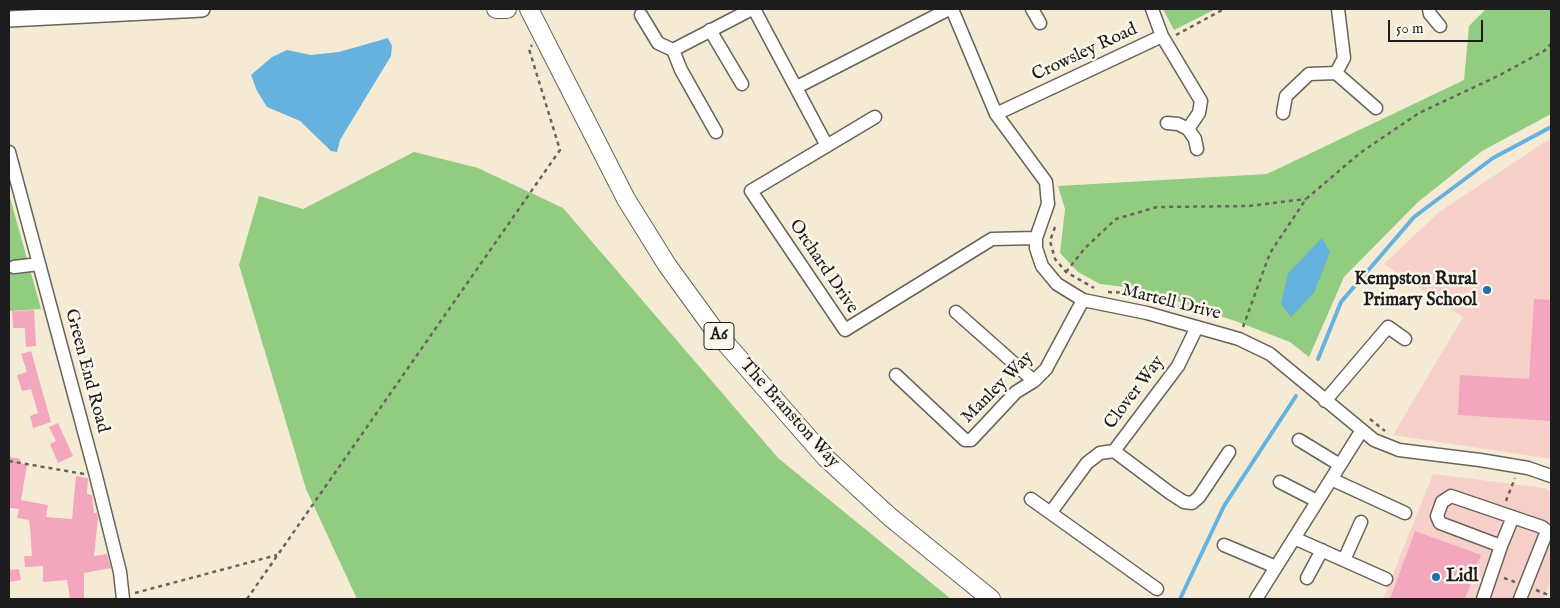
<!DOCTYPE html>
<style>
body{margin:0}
#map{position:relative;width:1560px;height:608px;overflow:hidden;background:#f5ebd4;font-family:"IM FELL English",serif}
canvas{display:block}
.frame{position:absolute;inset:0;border:10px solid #1c1c1c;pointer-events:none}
.scale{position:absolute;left:1388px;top:20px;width:95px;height:22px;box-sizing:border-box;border:2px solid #1c1c1c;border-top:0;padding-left:6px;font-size:15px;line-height:18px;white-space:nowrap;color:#1c1c1c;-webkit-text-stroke:4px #fbf7ec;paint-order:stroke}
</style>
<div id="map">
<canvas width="1560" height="608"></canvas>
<div class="frame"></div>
<div class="scale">50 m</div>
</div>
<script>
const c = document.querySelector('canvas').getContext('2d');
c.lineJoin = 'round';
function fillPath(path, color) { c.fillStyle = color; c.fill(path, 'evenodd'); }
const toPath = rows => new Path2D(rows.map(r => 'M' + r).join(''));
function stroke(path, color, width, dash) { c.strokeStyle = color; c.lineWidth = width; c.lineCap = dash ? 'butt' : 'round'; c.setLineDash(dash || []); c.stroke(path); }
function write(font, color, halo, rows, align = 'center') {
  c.font = font + ' "IM FELL English",serif'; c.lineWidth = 5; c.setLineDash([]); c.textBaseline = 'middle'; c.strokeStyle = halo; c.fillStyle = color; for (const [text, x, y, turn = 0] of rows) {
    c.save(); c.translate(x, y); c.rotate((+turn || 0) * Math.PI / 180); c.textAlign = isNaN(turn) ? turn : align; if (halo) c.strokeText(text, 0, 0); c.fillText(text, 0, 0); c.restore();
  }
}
const built = toPath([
 [1551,138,1551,459,1393,435,1463,317,1384,264,1439,212],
 [1433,474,1544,488,1551,492,1551,580,1544,599,1383,599]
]);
const green = toPath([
 [1163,9,1216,9,1174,30],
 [1486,9,1551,9,1551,114,1482,151,1418,202,1344,277,1309,357,1290,342,1238,322,1142,289,1100,284,1078,272,1060,253,1065,209,1058,186,1267,174,1464,80,1469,26],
 [414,152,478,168,563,208,778,458,951,599,357,599,306,489,239,265,259,196,303,209],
 [9,194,41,309,9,311]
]);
const water = toPath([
 [388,38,392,46,391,56,340,140,337,152,331,151,300,121,267,107,257,91,251,75,272,57,287,50,311,55,339,52],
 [1322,238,1330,252,1314,293,1291,317,1281,304,1288,273]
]);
const stream = toPath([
 [1318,359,1341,302,1414,217,1493,158,1551,127],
 [1180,599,1224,506,1296,396]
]);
const building = toPath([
 [1534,299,1551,300,1551,421,1458,415,1460,375,1529,379],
 [34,310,36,346,26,347,25,328,13,328,12,311],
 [31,351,51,422,33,428,30,416,38,413,31,389,22,391,17,375,27,372,21,354],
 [58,423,73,456,58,463,50,444,56,441,49,427],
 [9,457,20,459,19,463,27,465,21,500,48,505,46,517,72,519,76,476,88,478,87,494,92,495,94,513,97,513,98,518,94,556,107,554,111,568,84,573,84,599,70,599,67,580,43,582,43,566,25,567,24,556,32,556,30,528,29,520,17,518,19,509,10,508],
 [1415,531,1481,555,1465,599,1390,599],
 [19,569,21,580,9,582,9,570]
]);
const path = toPath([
 [1176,35,1224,9],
 [1055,227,1050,241,1055,259,1066,272,1094,288],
 [1066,272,1085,248,1116,219,1157,207,1249,206,1306,199],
 [1108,292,1135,293,1204,315],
 [1243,327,1270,253,1306,199,1360,153,1419,113,1498,76,1544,51,1551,44],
 [1370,419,1385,431],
 [9,461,84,474],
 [1506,501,1515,478],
 [1504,578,1515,582],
 [1536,590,1551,596],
 [135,593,277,555],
 [247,599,560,150,529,49,532,45]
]);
const minor = toPath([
 [754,9,827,146],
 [952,9,996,114,1046,182,1048,204,1036,238,1036,248,1042,266,1057,284,1083,300,1147,313,1239,339,1270,354,1374,440,1399,450,1480,460,1528,468,1551,476],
 [1032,9,1040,23],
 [1152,9,1162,36,1201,101,1199,113,1188,129],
 [1429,9,1430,14,1440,26],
 [641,15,658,43,673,50,752,9],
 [710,30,742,84],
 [673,50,681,70,716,132],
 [1336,73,1344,58,1338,9],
 [797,87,949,9],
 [1283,113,1286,96,1309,74,1336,73,1376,108],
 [996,114,1162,36],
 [875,117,751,191,845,330,992,239,1036,238],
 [1167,123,1178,124,1188,129,1195,139,1197,149],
 [9,152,96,476,120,572,123,599],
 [14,267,39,264],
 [956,312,1034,381],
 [896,375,965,440,971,440,1016,392,1034,381,1046,369,1083,300],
 [1325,401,1388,327,1405,339],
 [1299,440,1340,465],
 [1114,451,1170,493,1184,502,1192,503,1199,497,1229,452],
 [1331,479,1405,513],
 [1280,482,1317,501],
 [1031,499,1157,589],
 [1051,512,1087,463,1100,453,1114,451,1178,366,1197,327],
 [1294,538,1386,579],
 [1224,545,1276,567],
 [1501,546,1513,517],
 [1344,560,1361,522],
 [1307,578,1322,550],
 [1256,599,1362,430],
 [1483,599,1501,546,1440,523,1437,516,1442,502,1451,496,1542,527,1547,531,1520,599]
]);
const major = toPath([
 [9,19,202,9]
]);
const highway = toPath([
 [496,9,507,9],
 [529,9,626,199,667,265,715,331,826,458,890,517,991,599]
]);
const markers = [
 [1487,290,5,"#1f6fb2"],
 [1436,577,5,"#1f6fb2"]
];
const shields = [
 [719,336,30]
];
const shieldNames = [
 ["A6",719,336]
];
const streetNames = [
 ["Crowsley Road",1085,53,-25],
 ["Orchard Drive",823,267,56],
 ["Martell Drive",1171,303,14],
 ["Green End Road",86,371,75],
 ["Manley Way",998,388,-45],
 ["Clover Way",1135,393,-53],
 ["The Branston Way",789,414,48]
];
const poiNames = [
 ["Kempston Rural",1477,280],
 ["Primary School",1477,301],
 ["Lidl",1446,577,"left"]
];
fillPath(built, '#f7d0ca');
fillPath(green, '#91cc81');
fillPath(water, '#66b2df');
stroke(stream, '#66b2df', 4);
fillPath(building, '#f2a7be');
stroke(minor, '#68645c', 15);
stroke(major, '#68645c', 18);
stroke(highway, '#68645c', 20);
stroke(path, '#68645c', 2.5, [4, 4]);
stroke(minor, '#fff', 12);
stroke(major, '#fff', 15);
stroke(highway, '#fff', 18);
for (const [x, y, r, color] of markers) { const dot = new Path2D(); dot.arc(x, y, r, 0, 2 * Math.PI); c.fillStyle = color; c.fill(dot); stroke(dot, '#fbf7ec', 2); }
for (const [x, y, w] of shields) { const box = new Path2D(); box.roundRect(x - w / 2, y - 13.5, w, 27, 4); c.fillStyle = '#fbf7ec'; c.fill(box); stroke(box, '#1c1c1c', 1); }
write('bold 16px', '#1c1c1c', null, shieldNames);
write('18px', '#1c1c1c', '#fbf7ec', streetNames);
write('bold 18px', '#1c1c1c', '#fbf7ec', poiNames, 'right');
</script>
